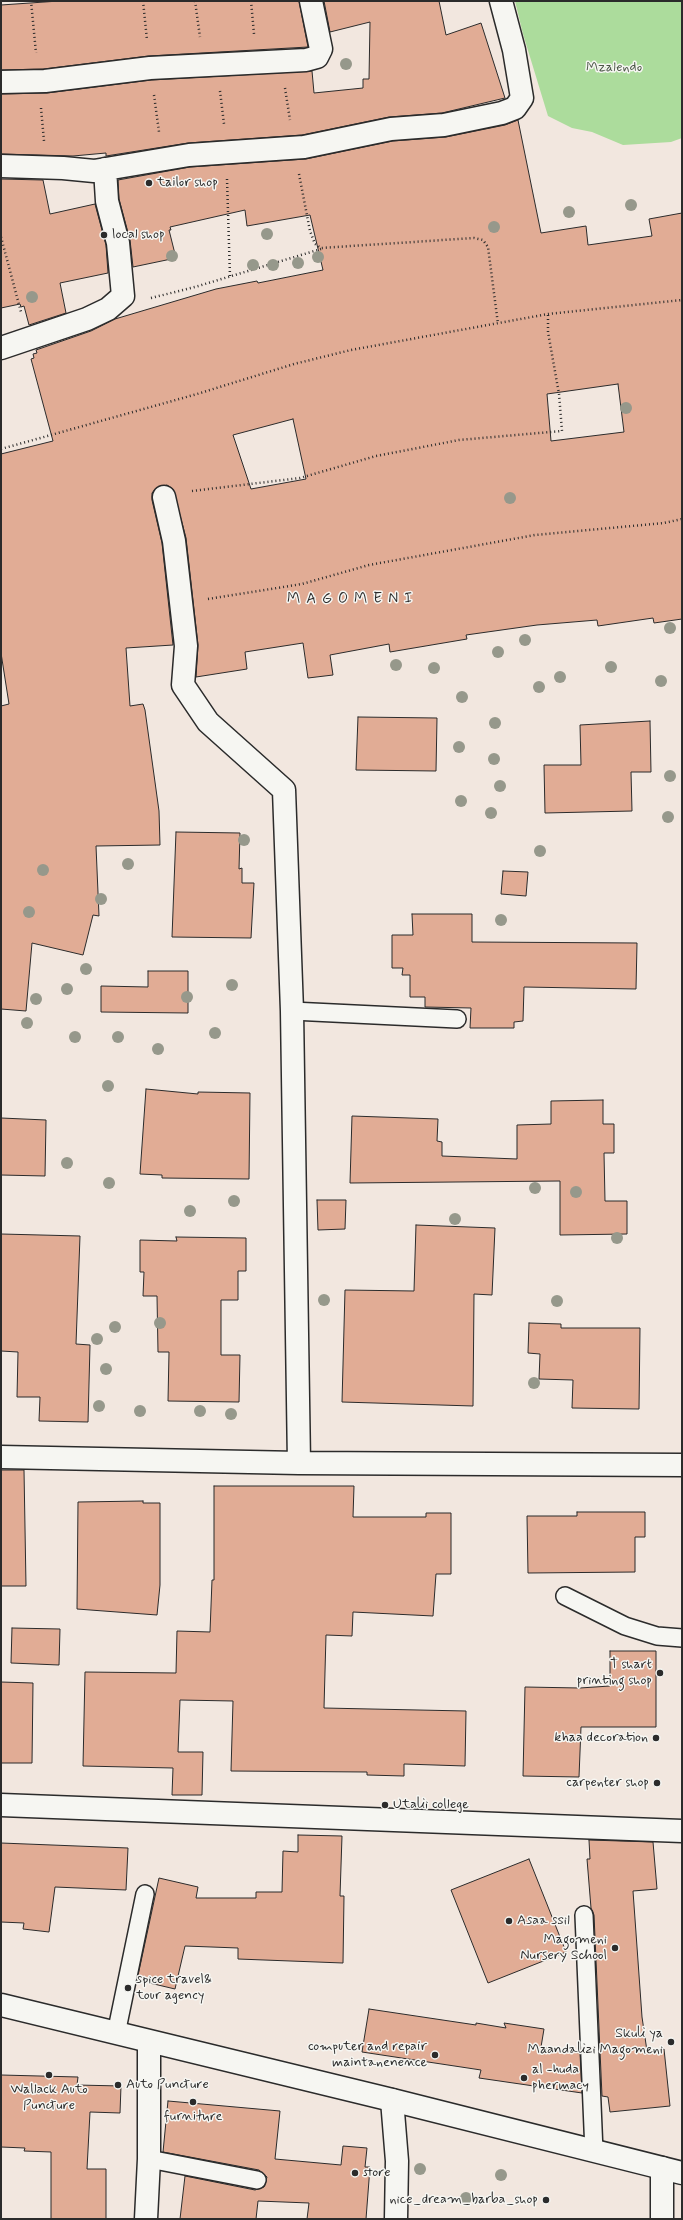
<!DOCTYPE html>
<style>
body{margin:0}
#map{position:relative;width:683px;height:2220px;overflow:hidden;background:#f2e7df;font-family:Mynerve,sans-serif}
canvas{display:block}
.frame{position:absolute;inset:0;border:2px solid #2b2b2b;pointer-events:none}
</style>
<div id="map">
<canvas width="683" height="2220"></canvas>
<div class="frame"></div>
</div>
<script>
const c = document.querySelector('canvas').getContext('2d');
c.lineJoin = 'round';
function fillPath(path, color) { c.fillStyle = color; c.fill(path, 'evenodd'); }
const toPath = rows => new Path2D(rows.map(r => 'M' + r).join(''));
function stroke(path, color, width, dash) { c.strokeStyle = color; c.lineWidth = width; c.lineCap = dash ? 'butt' : 'round'; c.setLineDash(dash || []); c.stroke(path); }
function write(font, color, halo, rows, align = 'center') {
  c.font = font + ' Mynerve,sans-serif'; c.lineWidth = 3; c.setLineDash([]); c.textBaseline = 'middle'; c.strokeStyle = halo; c.fillStyle = color; for (const [text, x, y, turn = 0] of rows) {
    c.save(); c.translate(x, y); c.rotate((+turn || 0) * Math.PI / 180); c.textAlign = isNaN(turn) ? turn : align; if (halo) c.strokeText(text, 0, 0); c.fillText(text, 0, 0); c.restore();
  }
}
const green = toPath([
 [515,1,682,1,682,138,671,142,623,145,592,132,572,128,548,116,523,34]
]);
const building = toPath([
 [59,1,299,1,308,47,149,56,44,69,1,70,1,5,59,1],
 [324,1,439,1,446,35,481,23,505,98,442,113,389,117,302,135,188,143,106,156,106,153,73,156,1,154,1,94,47,93,151,80,312,71,314,93,363,88,363,79,369,79,370,22,330,32,324,1],
 [518,120,541,233,586,226,588,245,652,236,649,219,682,213,682,619,654,623,653,618,598,626,597,620,537,625,466,635,467,639,390,652,389,644,330,655,333,675,308,678,303,643,245,652,247,669,196,677,198,645,186,538,173,489,167,485,156,488,152,493,152,500,162,543,173,645,126,648,130,706,143,704,145,710,159,811,160,845,96,846,99,916,93,915,83,955,32,943,26,1011,1,1009,1,706,9,704,1,653,1,454,53,441,31,359,34,358,33,354,37,353,36,350,91,331,115,319,216,289,257,281,258,283,323,270,310,215,247,226,245,210,170,227,171,230,169,230,176,258,133,267,130,240,119,199,118,180,190,167,306,159,393,141,446,137,505,125,518,120],
 [618,384,624,432,551,441,547,394,618,384],
 [293,419,306,479,251,489,233,435,293,419],
 [1,179,43,180,50,214,95,204,106,245,108,273,60,283,66,313,29,325,24,306,21,307,20,304,1,308,1,179],
 [358,717,437,718,436,771,356,770,358,717],
 [650,721,651,772,631,772,632,811,545,813,544,765,581,765,580,725,650,721],
 [176,832,240,833,239,869,242,868,242,883,254,883,251,938,172,937,176,832],
 [503,871,528,872,526,896,501,894,503,871],
 [412,914,472,914,472,942,637,943,636,989,524,987,523,1021,514,1022,514,1028,470,1028,471,1008,425,1007,425,997,410,997,410,975,402,975,403,968,392,968,392,935,413,935,412,914],
 [148,971,188,971,188,1013,101,1012,101,986,148,987,148,971],
 [146,1089,198,1094,198,1092,250,1093,249,1179,162,1178,162,1175,140,1174,146,1089],
 [603,1100,603,1124,614,1124,614,1153,604,1153,605,1201,627,1201,627,1234,560,1235,560,1181,350,1183,352,1116,438,1119,437,1141,442,1142,442,1156,517,1159,517,1125,551,1124,551,1101,603,1100],
 [1,1118,46,1120,45,1176,1,1175,1,1118],
 [317,1200,346,1200,345,1229,318,1230,317,1200],
 [416,1225,495,1228,492,1295,474,1294,473,1406,342,1402,345,1290,414,1291,416,1225],
 [1,1234,80,1236,76,1344,90,1345,88,1422,39,1421,40,1397,17,1397,18,1352,1,1351,1,1234],
 [176,1237,246,1238,246,1271,238,1271,238,1300,221,1300,221,1355,240,1355,239,1402,168,1401,169,1352,158,1352,157,1296,143,1296,144,1272,140,1272,140,1240,177,1241,176,1237],
 [529,1323,561,1324,561,1328,640,1328,639,1409,572,1408,573,1380,539,1379,540,1354,528,1353,529,1323],
 [1,1470,24,1470,26,1586,1,1586,1,1470],
 [214,1486,354,1486,353,1517,426,1517,426,1513,451,1513,451,1574,436,1574,433,1616,353,1612,352,1636,326,1635,324,1708,466,1711,465,1766,404,1764,404,1776,367,1775,367,1772,231,1771,233,1701,180,1700,178,1752,203,1752,202,1795,172,1795,173,1768,83,1766,85,1672,176,1673,177,1631,210,1632,212,1580,214,1580,214,1486],
 [143,1501,143,1503,160,1503,160,1585,157,1615,77,1609,78,1502,143,1501],
 [577,1512,645,1512,645,1537,635,1537,635,1572,528,1573,527,1516,577,1516,577,1512],
 [12,1628,60,1629,59,1665,11,1663,12,1628],
 [610,1651,656,1651,656,1727,581,1727,579,1777,523,1776,525,1687,580,1688,610,1686,610,1651],
 [1,1682,33,1683,32,1763,1,1763,1,1682],
 [298,1835,342,1836,340,1896,344,1896,343,1963,238,1959,238,1948,185,1946,175,1989,137,1980,159,1878,198,1887,196,1898,256,1898,256,1892,282,1892,283,1851,298,1852,298,1835],
 [589,1840,653,1842,657,1889,633,1891,642,2017,647,2051,664,2049,670,2106,610,2112,608,2097,602,2096,594,1915,591,1908,587,1859,590,1859,589,1840],
 [1,1843,128,1848,126,1890,55,1887,49,1932,23,1929,24,1923,1,1922,1,1843],
 [529,1859,566,1952,488,1983,451,1890,529,1859],
 [369,2009,476,2025,476,2023,506,2028,504,2023,544,2029,541,2047,580,2053,582,2093,479,2078,481,2070,362,2052,369,2009],
 [1,2075,78,2077,77,2085,121,2086,120,2113,90,2112,87,2169,106,2169,106,2219,51,2219,51,2152,24,2151,25,2148,1,2147,1,2075],
 [168,2101,280,2111,275,2159,341,2165,343,2146,367,2148,365,2167,370,2167,366,2219,307,2219,309,2203,258,2201,256,2219,180,2219,185,2176,255,2190,264,2187,267,2177,259,2170,163,2152,168,2101]
]);
const path = toPath([
 [31,1,36,53],
 [143,1,147,40],
 [195,1,200,37],
 [251,1,254,34],
 [285,88,290,120],
 [220,91,224,124],
 [154,95,159,132],
 [41,108,44,141],
 [299,174,310,231,315,244,321,248,474,238,483,240,488,247,498,324],
 [227,179,230,277],
 [1,237,21,312],
 [151,298,195,287,321,249],
 [1,449,197,394,294,364,351,350,548,314,682,300],
 [192,491,300,478,376,456,459,440,562,431,559,394,548,332,548,314],
 [208,599,302,584,369,565,535,535,664,523,682,519]
]);
const lane = toPath([
 [292,1011,457,1019],
 [565,1596,625,1626,657,1636,682,1638],
 [584,1915,594,2152],
 [116,2034,145,1894],
 [149,2159,257,2180]
]);
const street = toPath([
 [1,82,45,81,150,68,306,60,317,57,321,49,311,1],
 [1,166,63,168,94,171,189,155,304,147,391,129,444,125,502,113,515,108,522,98,514,50,501,1],
 [1,348,87,319,108,309,123,296,118,243,107,201,105,169],
 [164,497,174,541,186,646,183,685,208,722,284,790,292,1011,299,1463],
 [1,1457,299,1463,682,1465],
 [1,1805,682,1831],
 [392,2100,397,2161,396,2219],
 [662,2168,662,2219],
 [146,2219,149,2159,149,2042]
]);
const secondary = toPath([
 [1,2005,392,2100,682,2173]
]);
const trees = [
 [346,64],
 [631,205],
 [569,212],
 [494,227],
 [267,234],
 [172,256],
 [318,257],
 [298,263],
 [253,265],
 [273,265],
 [32,297],
 [626,408],
 [510,498],
 [670,628],
 [525,640],
 [498,652],
 [396,665],
 [611,667],
 [434,668],
 [560,677],
 [661,681],
 [539,687],
 [462,697],
 [495,723],
 [459,747],
 [494,759],
 [670,776],
 [500,786],
 [461,801],
 [491,813],
 [668,817],
 [244,840],
 [540,851],
 [128,864],
 [43,870],
 [101,899],
 [29,912],
 [501,920],
 [86,969],
 [232,985],
 [67,989],
 [187,997],
 [36,999],
 [27,1023],
 [215,1033],
 [75,1037],
 [118,1037],
 [158,1049],
 [108,1086],
 [67,1163],
 [109,1183],
 [535,1188],
 [576,1192],
 [234,1201],
 [190,1211],
 [455,1219],
 [617,1238],
 [324,1300],
 [557,1301],
 [160,1323],
 [115,1327],
 [97,1339],
 [106,1369],
 [534,1383],
 [99,1406],
 [140,1411],
 [200,1411],
 [231,1414],
 [420,2169],
 [501,2175],
 [466,2198]
];
const markers = [
 [149,183,4,"#2b2b2b"],
 [104,235,4,"#2b2b2b"],
 [660,1673,4,"#2b2b2b"],
 [656,1738,4,"#2b2b2b"],
 [657,1783,4,"#2b2b2b"],
 [385,1805,4,"#2b2b2b"],
 [509,1921,4,"#2b2b2b"],
 [615,1948,4,"#2b2b2b"],
 [128,1988,4,"#2b2b2b"],
 [671,2042,4,"#2b2b2b"],
 [435,2055,4,"#2b2b2b"],
 [49,2075,4,"#2b2b2b"],
 [524,2078,4,"#2b2b2b"],
 [118,2085,4,"#2b2b2b"],
 [193,2102,4,"#2b2b2b"],
 [355,2173,4,"#2b2b2b"],
 [546,2200,4,"#2b2b2b"]
];
const parkNames = [
 ["Mzalendo",614,68]
];
const poiNames = [
 ["tailor shop",157,183],
 ["local shop",112,235],
 ["T shart",652,1665,"right"],
 ["printing shop",652,1681,"right"],
 ["khaa decoration",648,1738,"right"],
 ["carpenter shop",649,1783,"right"],
 ["Utalii college",393,1805],
 ["Asaa ssil",517,1921],
 ["Magomeni",607,1940,"right"],
 ["Nursery School",607,1956,"right"],
 ["spice travel&",136,1980],
 ["tour agency",136,1996],
 ["Skuli ya",663,2034,"right"],
 ["Maandalizi Magomeni",663,2050,"right"],
 ["computer and repair",427,2047,"right"],
 ["maintanenence",427,2063,"right"],
 ["al -huda",532,2070],
 ["phermacy",532,2086],
 ["Auto Puncture",126,2085],
 ["Wallack Auto",49,2090,"center"],
 ["Puncture",49,2106,"center"],
 ["furniture",193,2117,"center"],
 ["store",363,2173],
 ["nice_dream_barba_shop",538,2200,"right"]
];
const neighbourhoodNames = [
 ["M A G O M E N I",350,600]
];
fillPath(green, '#acdc9c');
fillPath(building, '#e1ac95');
stroke(building, '#2b2b2b', 1);
stroke(lane, '#2b2b2b', 20);
stroke(street, '#2b2b2b', 25);
stroke(secondary, '#2b2b2b', 25);
stroke(path, '#2b2b2b', 2.5, [1, 3]);
stroke(lane, '#f6f6f2', 17);
stroke(street, '#f6f6f2', 22);
stroke(secondary, '#f6f6f2', 22);
c.fillStyle = '#96988b';
for (const [x, y] of trees) { c.beginPath(); c.arc(x, y, 6, 0, 2 * Math.PI); c.fill(); }
for (const [x, y, r, color] of markers) { const dot = new Path2D(); dot.arc(x, y, r, 0, 2 * Math.PI); c.fillStyle = color; c.fill(dot); stroke(dot, '#f6f6f2', 1.5); }
write('14px', '#4b5747', '#f6f6f2', parkNames);
write('14px', '#2b2b2b', '#f6f6f2', poiNames, 'left');
c.letterSpacing = '1px';
write('15px', '#2b2b2b', '#f6f6f2', neighbourhoodNames);
c.letterSpacing = '0px';
</script>
